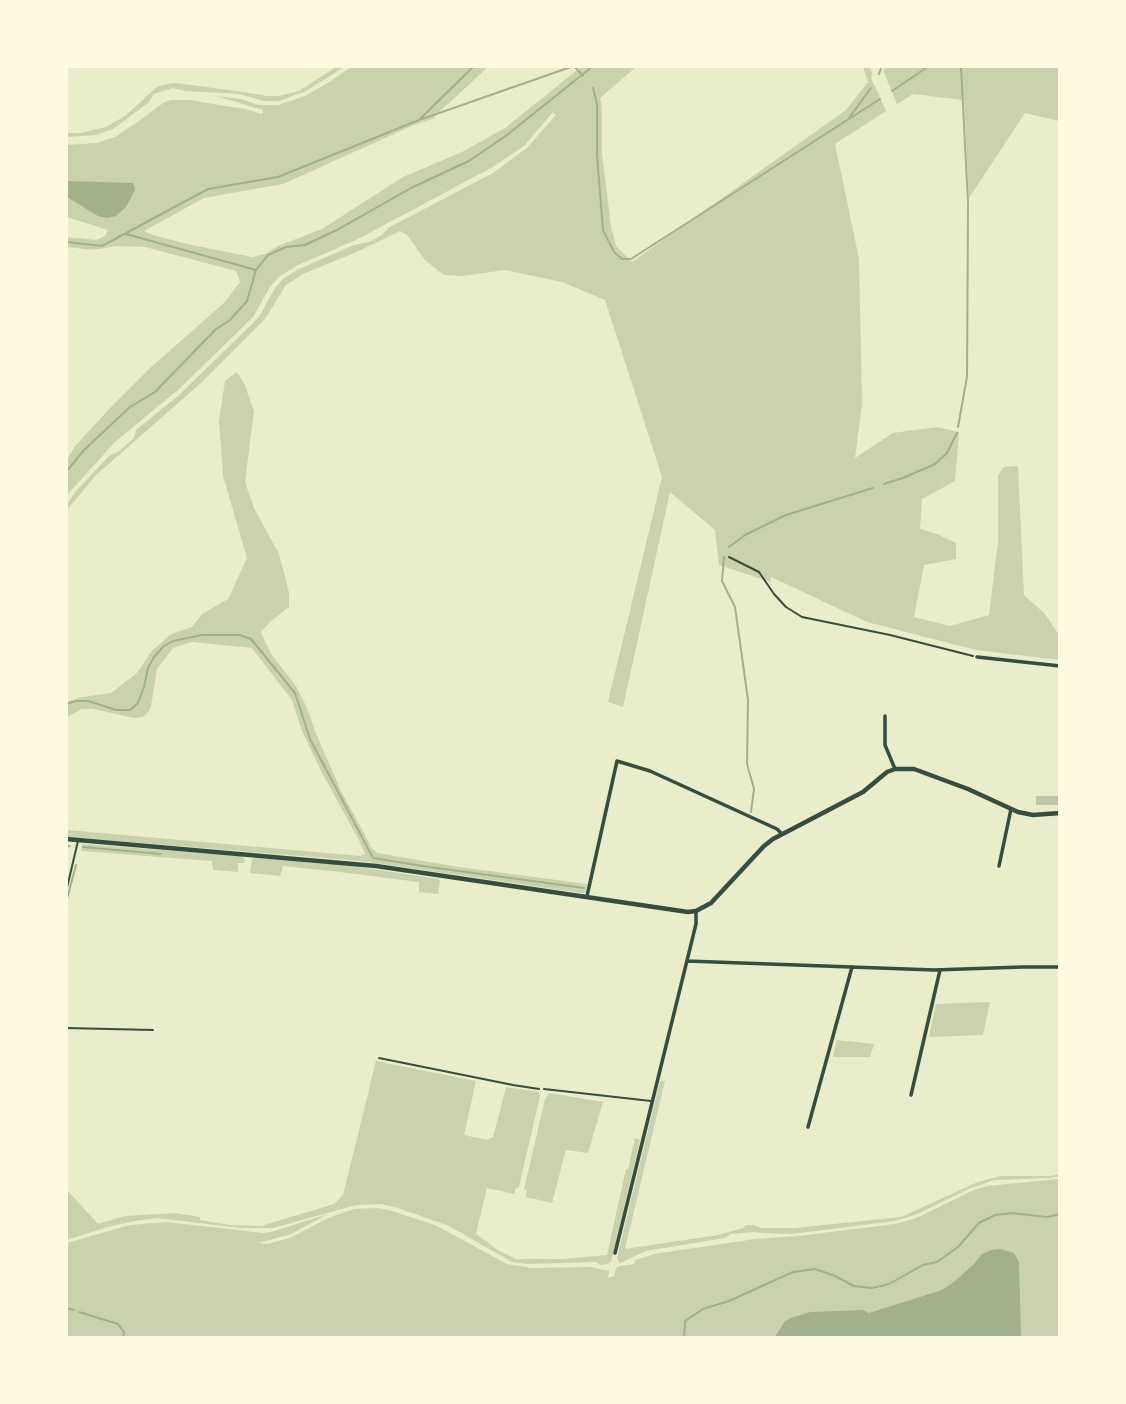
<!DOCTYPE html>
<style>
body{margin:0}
#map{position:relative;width:1126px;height:1404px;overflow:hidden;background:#e9edc9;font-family:Signika,sans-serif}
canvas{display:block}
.frame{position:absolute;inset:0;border:68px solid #fefae0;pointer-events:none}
</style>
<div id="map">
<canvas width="1126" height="1404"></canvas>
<div class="frame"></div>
</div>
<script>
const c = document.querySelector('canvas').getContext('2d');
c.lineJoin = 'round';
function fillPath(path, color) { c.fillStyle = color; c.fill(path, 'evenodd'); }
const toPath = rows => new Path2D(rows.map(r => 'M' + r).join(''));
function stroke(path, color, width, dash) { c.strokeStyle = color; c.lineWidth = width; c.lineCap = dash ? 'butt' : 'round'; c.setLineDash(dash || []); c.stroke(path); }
const green = toPath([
 [890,66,1059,67,1059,121,1025,113,969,198,964,100,913,94,897,104,883,70],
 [336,67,344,67,306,91,279,101,264,101,239,94,185,91,173,88,154,94,148,103,113,129,96,135,67,137,67,133,81,133,106,127,125,116,157,87,167,84,175,83,237,91,267,96,279,96,299,91],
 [351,67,488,67,435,116,435,118,414,125,283,184,204,198,144,231,153,235,187,244,252,257,266,254,278,246,322,229,403,177,462,152,505,128,581,67,636,67,600,98,602,107,602,153,611,226,616,246,632,262,846,110,868,82,863,67,869,67,872,72,871,78,886,111,835,144,859,259,862,404,855,458,893,433,937,427,959,432,955,481,922,499,920,529,937,534,956,543,956,559,924,565,914,617,950,626,989,615,998,542,998,475,1004,467,1018,466,1024,595,1045,614,1059,635,1059,660,976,650,867,622,771,577,771,582,719,565,715,530,670,492,623,707,608,702,662,477,605,300,562,282,505,270,463,276,444,275,425,260,407,235,400,231,359,251,303,274,286,285,265,319,201,383,96,475,67,510,67,504,76,491,110,455,118,452,134,438,136,430,178,396,251,325,259,317,275,288,284,278,299,269,354,245,369,242,382,235,388,228,493,173,527,148,556,115,553,112,524,146,491,168,356,240,298,265,280,276,270,287,253,317,179,389,115,442,67,495,67,460,75,446,112,406,149,369,225,302,240,282,236,271,145,247,115,246,93,250,67,247,67,237,96,240,105,236,108,230,67,217,67,145,97,143,115,137,139,121,163,103,171,100,191,100,207,103,245,109,262,114,263,110,216,96,241,99,259,105,278,105,305,96,331,81],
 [237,372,244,383,254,411,245,482,254,508,279,554,289,593,289,607,270,622,261,632,271,654,296,686,307,708,315,731,341,791,372,848,377,853,452,866,587,884,585,893,581,893,361,861,67,837,67,830,361,856,365,854,359,840,322,773,302,731,292,700,252,648,192,642,173,648,157,669,151,706,148,712,143,717,134,718,94,709,82,709,67,717,66,702,82,697,111,693,137,673,152,651,171,634,192,627,202,614,228,599,247,558,223,476,219,421,225,381],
 [82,844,242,856,245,860,244,863,238,863,238,872,213,870,212,861,81,851],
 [255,858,339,864,439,879,440,881,438,894,419,892,419,882,340,872,283,866,280,876,250,873,252,859],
 [990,1002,983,1035,929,1037,936,1004],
 [837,1040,874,1044,870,1057,833,1057],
 [376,1061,476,1081,464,1135,487,1140,493,1137,506,1087,539,1092,540,1096,519,1187,516,1188,514,1194,487,1188,476,1234,499,1251,516,1259,563,1259,607,1255,626,1169,628,1169,635,1138,640,1140,611,1262,608,1264,600,1265,596,1262,529,1264,512,1262,449,1226,398,1208,381,1204,356,1205,273,1228,241,1228,157,1218,135,1221,107,1227,67,1240,67,1190,98,1224,125,1216,175,1213,200,1217,200,1220,230,1225,261,1226,334,1204,343,1195],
 [660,1081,665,1081,625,1249,718,1235,743,1228,746,1225,753,1225,761,1228,795,1228,901,1217,978,1182,1000,1176,1051,1176,1059,1174,1059,1176,1050,1178,994,1180,971,1188,915,1215,895,1221,791,1234,759,1233,754,1232,731,1234,725,1238,646,1251,620,1263,617,1258],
 [549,1093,603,1102,588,1153,566,1150,552,1203,526,1197,527,1191,524,1189,545,1099],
 [1059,1179,1059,1337,67,1338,67,1243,130,1225,166,1222,264,1233,271,1232,328,1214,291,1234,259,1243,267,1244,290,1238,328,1218,354,1209,377,1208,389,1210,435,1225,507,1264,532,1268,591,1267,609,1271,608,1278,614,1276,616,1268,620,1266,634,1264,635,1260,654,1254,755,1239,799,1236,895,1224,914,1219,974,1190,987,1186]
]);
const water = toPath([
 [67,181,133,183,135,190,126,207,116,216,107,218,98,216,67,197],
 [1000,1249,1014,1253,1019,1262,1021,1337,775,1337,785,1321,791,1318,810,1312,863,1310,869,1313,942,1290,954,1282,973,1265,982,1254,991,1250]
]);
const stream = toPath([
 [879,74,882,66],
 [593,88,597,104,597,155,603,230,614,252,622,259,631,259,880,99],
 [892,91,929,66],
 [849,118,871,88],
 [422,119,565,69,574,66,583,76],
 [126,234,256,270],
 [66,242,102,246,208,189,278,177,419,120,474,66],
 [958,427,967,377,968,202,961,67],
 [66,472,84,450,130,407,155,392,216,329,230,320,247,301,256,270,268,255,286,247,305,245,337,230,411,188,469,161,507,135,593,66],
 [884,484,903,478,935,464,947,453,957,433],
 [729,547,745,535,786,515,873,488],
 [724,557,722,581,735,607,748,700,747,764,754,789,751,812],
 [66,704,76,701,88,701,116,710,130,710,138,703,144,687,148,668,154,657,164,646,173,641,202,635,240,635,251,639,295,693,310,739,373,858,429,867,584,888],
 [66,846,70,846],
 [83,847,161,854],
 [66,903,76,865],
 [66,1308,74,1310],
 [79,1312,118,1324,124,1332,123,1338],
 [684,1338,685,1321,703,1309,729,1301,793,1272,815,1269,835,1276,854,1286,872,1288,889,1284,923,1265,937,1262,958,1247,979,1223,995,1215,1012,1213,1047,1217,1060,1214]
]);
const building = toPath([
 [1036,796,1058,796,1058,805,1036,805]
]);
const path = toPath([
 [729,557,759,572,774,594,786,607,802,617,890,635,973,656],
 [379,1058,513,1085,539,1089]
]);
const service = toPath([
 [66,892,78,841],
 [66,1028,153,1030],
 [544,1089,651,1101]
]);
const minor = toPath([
 [977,657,1060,666],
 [885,716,885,745,895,769],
 [999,866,1011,809],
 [587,896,617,761,650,771,777,829,782,834],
 [687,961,934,970,1022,967,1060,967],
 [911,1095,940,970],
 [808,1127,852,967],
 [615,1253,696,924,696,911]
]);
const tertiary = toPath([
 [66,839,376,866,688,912,696,911,711,903,764,846,773,839,863,792,887,772,895,769,914,769,968,789,1018,812,1033,815,1060,813]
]);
fillPath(green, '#cad2ad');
fillPath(water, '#a3b18a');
stroke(stream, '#a3b18a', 2);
fillPath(building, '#bcc5a7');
stroke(path, '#344e41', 2);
stroke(service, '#344e41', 2);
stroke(minor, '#344e41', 3.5);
stroke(tertiary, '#344e41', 4.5);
</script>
